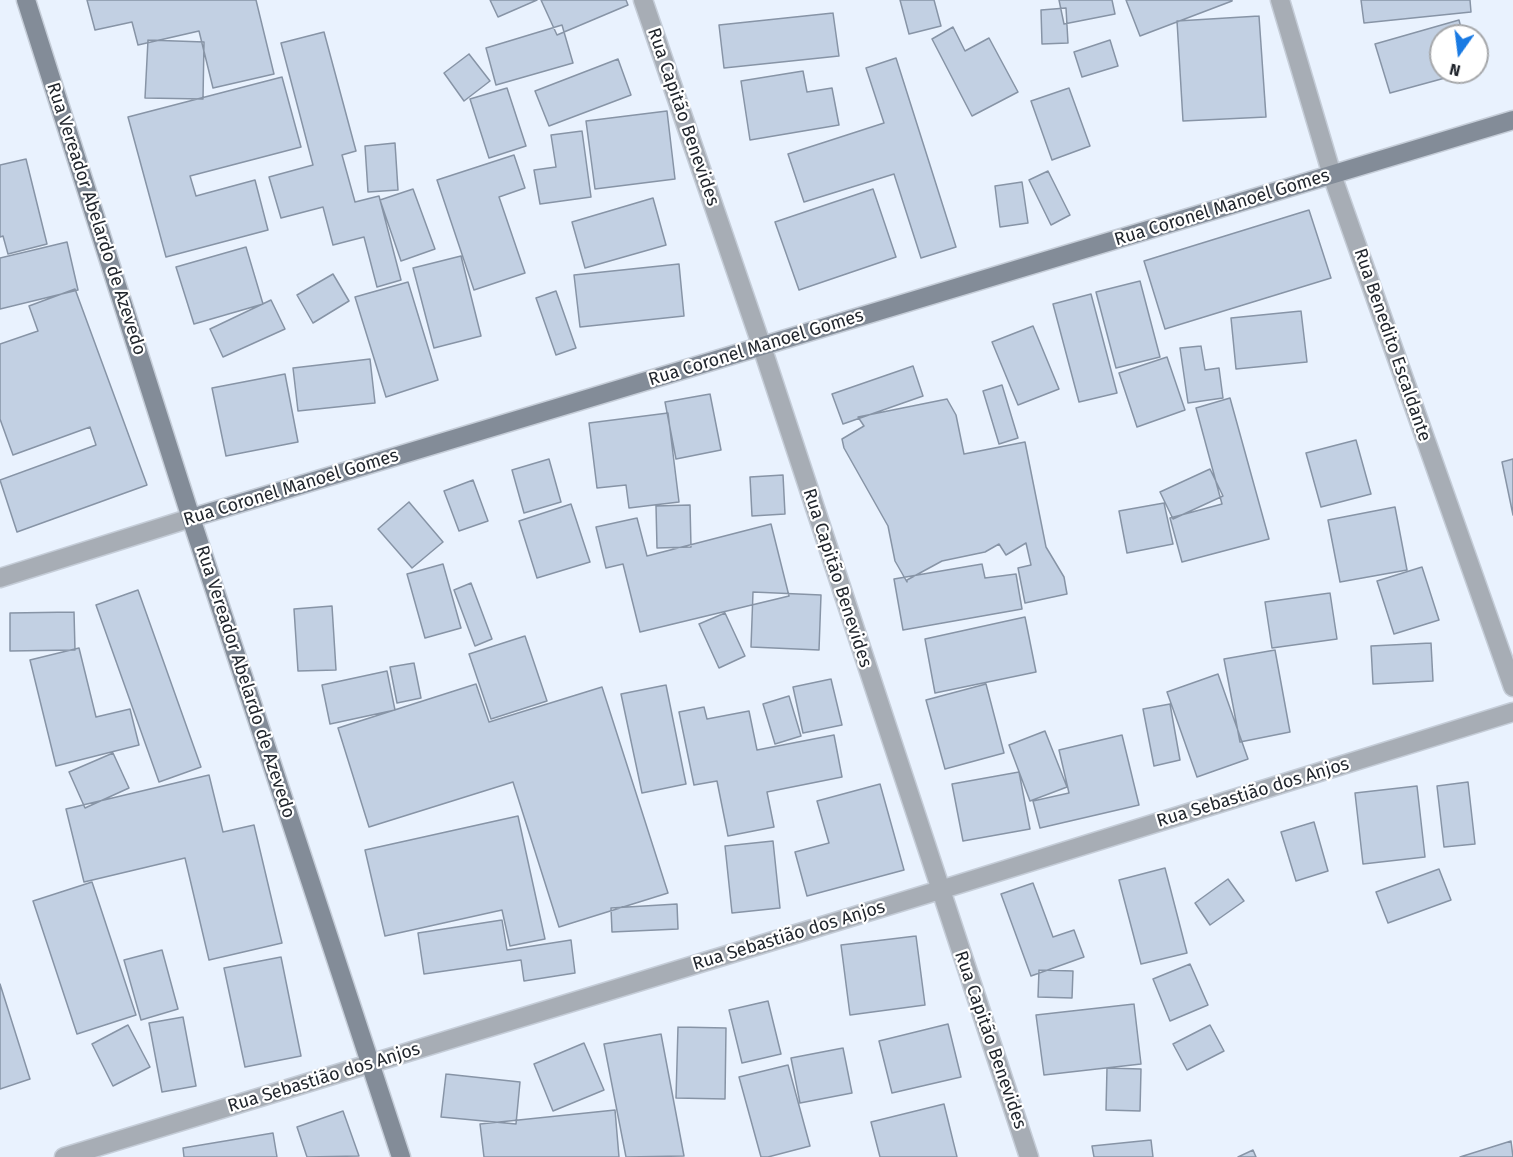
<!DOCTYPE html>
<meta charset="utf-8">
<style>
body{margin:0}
#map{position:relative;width:1513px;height:1157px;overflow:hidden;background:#e9f2fe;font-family:"Fira Sans",sans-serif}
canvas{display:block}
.north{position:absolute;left:1429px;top:24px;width:60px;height:60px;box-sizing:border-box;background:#fff;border:2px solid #a6a8ab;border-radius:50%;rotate:194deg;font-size:16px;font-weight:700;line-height:24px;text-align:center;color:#21262d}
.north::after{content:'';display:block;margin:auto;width:21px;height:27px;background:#197ae3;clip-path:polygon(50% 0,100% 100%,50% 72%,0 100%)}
</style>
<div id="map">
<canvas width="1513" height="1157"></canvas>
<div class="north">N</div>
</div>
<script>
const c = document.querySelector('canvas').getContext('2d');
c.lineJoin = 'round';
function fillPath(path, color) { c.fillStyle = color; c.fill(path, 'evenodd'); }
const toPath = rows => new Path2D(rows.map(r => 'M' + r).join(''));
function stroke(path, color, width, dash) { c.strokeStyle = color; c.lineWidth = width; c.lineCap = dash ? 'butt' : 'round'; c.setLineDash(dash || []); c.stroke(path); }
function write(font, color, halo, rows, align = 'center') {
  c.font = font + ' "Fira Sans",sans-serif'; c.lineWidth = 4.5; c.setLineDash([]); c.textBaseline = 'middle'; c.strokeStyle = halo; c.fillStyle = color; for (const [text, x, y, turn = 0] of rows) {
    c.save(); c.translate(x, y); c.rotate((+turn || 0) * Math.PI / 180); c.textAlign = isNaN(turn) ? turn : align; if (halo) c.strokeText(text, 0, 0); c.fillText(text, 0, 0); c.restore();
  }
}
const building = toPath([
 [87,0,256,0,274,74,213,88,199,31,138,45,132,22,95,30,87,0],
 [490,0,537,0,498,17,490,0],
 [541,0,626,0,628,5,557,35,541,0],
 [900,0,934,0,941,26,909,34,900,0],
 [1059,0,1112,0,1115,14,1064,24,1059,0],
 [1126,0,1232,0,1232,1,1140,36,1126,0],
 [1361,0,1470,0,1471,12,1364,23,1361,0],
 [1066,8,1068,43,1042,44,1041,10,1066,8],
 [833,13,839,56,724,68,719,25,833,13],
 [1259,16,1266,117,1183,121,1177,21,1259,16],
 [1459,20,1463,36,1441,36,1441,72,1467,72,1390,93,1375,44,1459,20],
 [562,25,573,63,496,85,486,48,562,25],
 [953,27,965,51,989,38,1018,92,972,116,932,39,953,27],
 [324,32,356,151,342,155,355,202,379,196,401,280,377,287,364,237,333,245,323,207,281,218,269,177,313,165,281,43,324,32],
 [148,40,204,42,203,99,145,98,148,40],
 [1110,40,1118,66,1082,77,1074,52,1110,40],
 [469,54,490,81,464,101,444,73,469,54],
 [896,58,956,247,921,258,894,174,804,202,788,154,884,123,866,68,896,58],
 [618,59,631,95,549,126,535,91,618,59],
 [803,71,807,92,832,88,839,125,750,140,741,81,803,71],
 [282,77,301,147,190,176,196,196,255,180,268,230,166,257,128,117,282,77],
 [507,88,526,146,489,158,470,99,507,88],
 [1069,88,1090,146,1052,160,1031,101,1069,88],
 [667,111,675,179,595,189,586,121,667,111],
 [582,131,591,197,540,204,534,170,556,167,551,135,582,131],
 [395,143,398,190,368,192,365,146,395,143],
 [514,155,525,188,499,197,525,273,474,290,437,180,514,155],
 [26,159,47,244,8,254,3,236,0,237,0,165,26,159],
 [1048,171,1070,215,1051,225,1029,180,1048,171],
 [1022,182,1028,223,1000,227,995,186,1022,182],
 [413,189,435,249,401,261,380,200,413,189],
 [873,189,896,257,799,290,775,222,873,189],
 [653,198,666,245,585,268,572,222,653,198],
 [1309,210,1331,278,1165,329,1144,261,1309,210],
 [67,242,78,290,0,309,0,258,67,242],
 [246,247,263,304,194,324,176,267,246,247],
 [461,256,481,336,434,348,413,268,461,256],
 [679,264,684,316,580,327,574,275,679,264],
 [333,274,349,301,313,323,297,295,333,274],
 [1140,281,1160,357,1116,368,1096,292,1140,281],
 [408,282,438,380,386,397,355,297,408,282],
 [75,289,147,485,17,532,0,480,96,445,90,427,13,455,0,419,0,344,38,331,29,306,75,289],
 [556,291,576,348,556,355,536,298,556,291],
 [1091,294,1117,393,1079,402,1053,304,1091,294],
 [271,300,285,329,223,357,210,329,271,300],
 [1301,311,1307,362,1236,369,1231,318,1301,311],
 [1033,326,1059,389,1018,405,992,342,1033,326],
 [1201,346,1205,370,1219,368,1223,398,1188,403,1180,348,1201,346],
 [1167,357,1185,410,1137,427,1119,373,1167,357],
 [370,359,375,403,298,411,293,368,370,359],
 [913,366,923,396,843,424,832,394,913,366],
 [285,374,298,442,226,456,212,388,285,374],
 [1002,385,1018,438,999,444,983,391,1002,385],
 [710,394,721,450,676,459,665,402,710,394],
 [1230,398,1269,539,1182,562,1170,518,1222,504,1196,408,1230,398],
 [947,399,956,415,964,454,1025,442,1046,547,1064,577,1067,594,1025,603,1018,568,1031,565,1026,543,1006,555,999,544,985,552,942,561,907,580,907,582,895,561,888,526,844,448,842,439,864,426,858,417,947,399],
 [668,413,679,502,629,508,626,485,597,488,589,423,668,413],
 [1356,440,1371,494,1321,507,1306,453,1356,440],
 [549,459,561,502,524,513,512,470,549,459],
 [1513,459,1513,515,1502,462,1513,459],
 [1210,469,1223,496,1173,519,1160,492,1210,469],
 [783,475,785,514,752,516,750,477,783,475],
 [473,480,488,521,459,531,444,491,473,480],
 [409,502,443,542,412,568,378,529,409,502],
 [1164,503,1173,544,1127,553,1119,511,1164,503],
 [571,504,590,562,537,578,519,521,571,504],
 [690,505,691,547,657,548,656,506,690,505],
 [1395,507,1407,570,1340,582,1328,520,1395,507],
 [637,518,647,556,771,524,789,596,640,632,623,564,606,568,596,527,637,518],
 [443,564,461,628,425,638,407,574,443,564],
 [982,564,985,578,1016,574,1022,609,903,630,894,579,982,564],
 [1422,567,1439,620,1394,634,1377,581,1422,567],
 [471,583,492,639,475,646,454,590,471,583],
 [138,590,201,767,159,782,96,605,138,590],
 [753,592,821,595,819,650,751,647,753,592],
 [1330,593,1337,639,1272,648,1265,602,1330,593],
 [332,606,336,670,298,671,294,609,332,606],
 [74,612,75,650,10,651,10,613,74,612],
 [725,613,745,656,719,668,699,624,725,613],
 [1025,617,1036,672,935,693,925,639,1025,617],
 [525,636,547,701,491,719,469,654,525,636],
 [1431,643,1433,681,1373,684,1371,646,1431,643],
 [79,648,96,717,130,709,139,745,56,766,30,660,79,648],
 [1275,650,1290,732,1240,742,1224,659,1275,650],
 [414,663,421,698,397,703,390,667,414,663],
 [387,671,395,710,330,724,322,685,387,671],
 [1218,674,1248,759,1197,777,1167,692,1218,674],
 [831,679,842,725,803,733,793,687,831,679],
 [476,684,489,722,602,687,668,893,559,927,513,782,369,827,338,728,476,684],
 [986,684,1004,753,945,769,926,700,986,684],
 [666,685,686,784,642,793,621,694,666,685],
 [789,696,801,736,775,744,763,704,789,696],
 [1170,704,1180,760,1154,766,1143,709,1170,704],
 [704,707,707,719,749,711,757,750,834,735,842,777,767,792,774,827,728,836,717,781,694,785,679,712,704,707],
 [1045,731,1067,787,1030,801,1009,745,1045,731],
 [1122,735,1139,805,1040,828,1033,801,1069,793,1059,750,1122,735],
 [113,753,129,788,85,808,69,772,113,753],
 [1019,772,1030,829,963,841,952,784,1019,772],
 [209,775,223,832,254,825,282,943,209,960,185,858,84,882,66,809,209,775],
 [1468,782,1475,844,1444,847,1437,786,1468,782],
 [880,784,904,870,807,896,795,852,829,843,817,801,880,784],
 [1417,786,1425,857,1363,864,1355,793,1417,786],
 [518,816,545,939,510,946,502,910,385,936,365,850,518,816],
 [1314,822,1328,871,1296,881,1281,832,1314,822],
 [773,841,780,908,732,913,725,846,773,841],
 [1165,868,1187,953,1141,964,1119,880,1165,868],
 [1439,869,1451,900,1388,923,1376,892,1439,869],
 [1228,879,1244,901,1210,925,1195,903,1228,879],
 [92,882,136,1015,77,1034,33,901,92,882],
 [1033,883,1053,937,1074,930,1084,957,1031,976,1001,894,1033,883],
 [677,904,678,929,612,932,611,908,677,904],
 [502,920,507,950,571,940,575,973,524,981,521,960,424,974,418,933,502,920],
 [916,936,925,1005,850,1015,841,945,916,936],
 [162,950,178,1009,141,1020,124,960,162,950],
 [281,957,301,1056,245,1067,224,968,281,957],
 [1190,964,1208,1005,1170,1021,1153,979,1190,964],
 [1039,970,1073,971,1072,998,1038,997,1039,970],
 [0,984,30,1079,0,1089,0,984],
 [768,1001,781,1054,742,1063,729,1010,768,1001],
 [1134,1004,1141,1064,1044,1075,1036,1015,1134,1004],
 [183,1017,196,1086,162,1092,149,1023,183,1017],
 [948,1024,961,1077,892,1093,879,1041,948,1024],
 [128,1025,150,1067,113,1086,92,1044,128,1025],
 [1210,1025,1224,1051,1187,1070,1173,1044,1210,1025],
 [678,1027,726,1028,725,1099,676,1098,678,1027],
 [661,1034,684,1156,626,1157,604,1044,661,1034],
 [584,1043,604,1090,553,1111,534,1064,584,1043],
 [843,1048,852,1093,800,1103,791,1058,843,1048],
 [788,1065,810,1146,768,1157,761,1157,739,1077,788,1065],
 [1107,1068,1141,1069,1140,1111,1106,1110,1107,1068],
 [446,1074,520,1082,516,1124,441,1117,446,1074],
 [944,1104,957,1157,880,1157,871,1122,944,1104],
 [615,1110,619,1157,484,1157,480,1124,615,1110],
 [343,1111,359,1156,307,1157,297,1127,343,1111],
 [273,1133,277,1157,184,1157,183,1148,273,1133],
 [1151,1140,1153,1157,1094,1157,1092,1146,1151,1140],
 [1511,1141,1513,1157,1460,1157,1511,1141],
 [1253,1150,1256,1157,1238,1157,1253,1150]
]);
const street = toPath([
 [643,0,762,347,1029,1157],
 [1280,0,1332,175,1513,687],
 [0,578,191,518],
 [64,1157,940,890,1513,712]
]);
const secondary = toPath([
 [26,0,191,518,401,1157],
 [191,518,1513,120]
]);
const streetNames = [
 ["Rua Capitão Benevides",683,117,71],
 ["Rua Coronel Manoel Gomes",1222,208,-17],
 ["Rua Vereador Abelardo de Azevedo",96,219,72],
 ["Rua Benedito Escaldante",1392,345,71],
 ["Rua Coronel Manoel Gomes",756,348,-17],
 ["Rua Coronel Manoel Gomes",291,488,-17],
 ["Rua Capitão Benevides",837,578,72],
 ["Rua Vereador Abelardo de Azevedo",245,682,72],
 ["Rua Sebastião dos Anjos",1253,793,-17],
 ["Rua Sebastião dos Anjos",789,936,-17],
 ["Rua Capitão Benevides",990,1040,71],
 ["Rua Sebastião dos Anjos",324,1078,-17]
];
fillPath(building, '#c2d0e3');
stroke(building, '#8794a6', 1.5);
stroke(street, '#c5cdd8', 21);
stroke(secondary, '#c5cdd8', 21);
stroke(street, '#a7adb5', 18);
stroke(secondary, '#838c98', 18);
write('18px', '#21262d', '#fff', streetNames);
</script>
